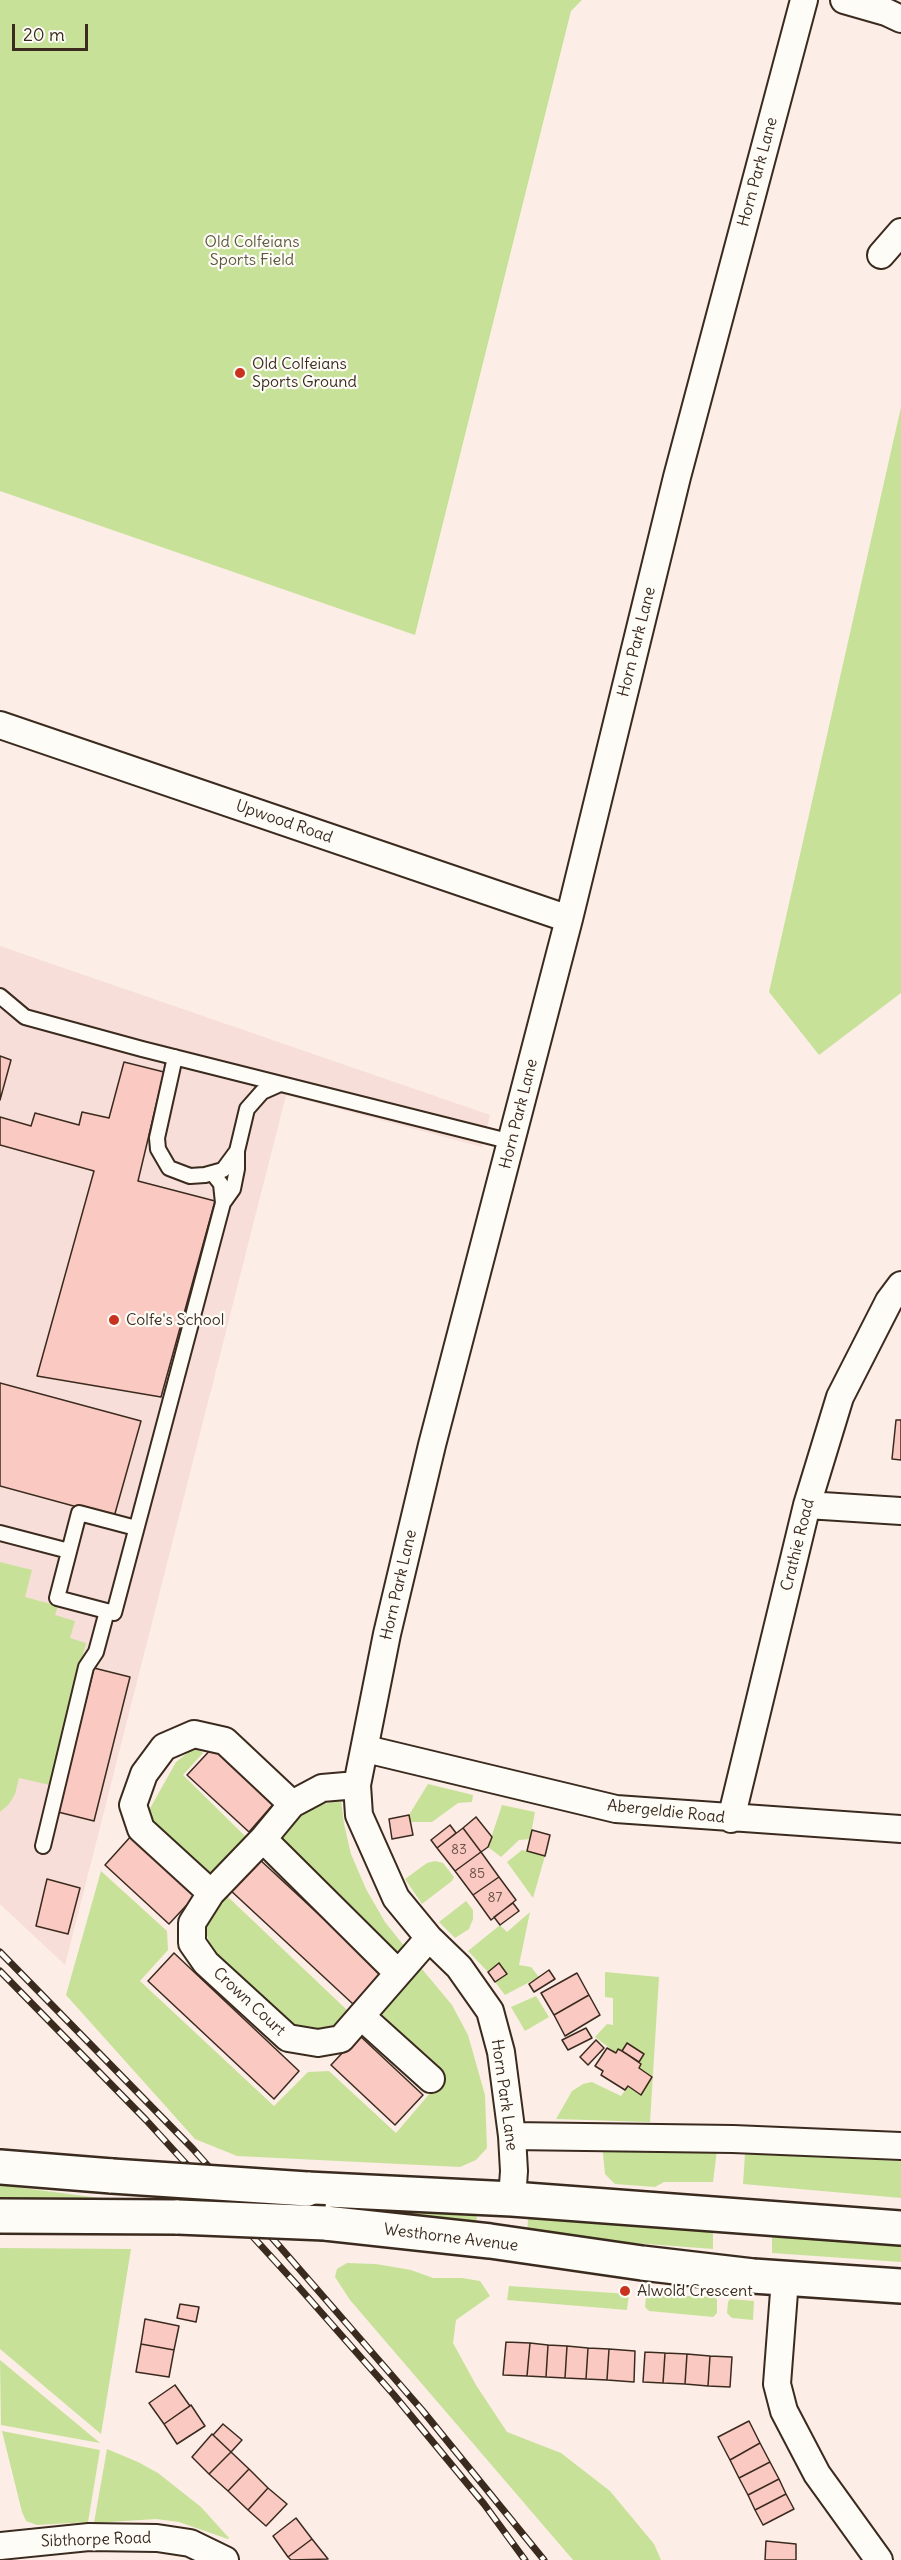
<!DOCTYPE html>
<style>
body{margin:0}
#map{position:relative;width:901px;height:2560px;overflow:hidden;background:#fcede7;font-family:Delius,sans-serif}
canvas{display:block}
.scale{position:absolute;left:12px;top:24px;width:76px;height:27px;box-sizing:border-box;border:3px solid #3b2a1e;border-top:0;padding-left:8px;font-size:18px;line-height:21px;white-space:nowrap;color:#3b2a1e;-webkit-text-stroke:4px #fdfcf7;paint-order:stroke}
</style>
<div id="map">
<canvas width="901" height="2560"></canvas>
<div class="scale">20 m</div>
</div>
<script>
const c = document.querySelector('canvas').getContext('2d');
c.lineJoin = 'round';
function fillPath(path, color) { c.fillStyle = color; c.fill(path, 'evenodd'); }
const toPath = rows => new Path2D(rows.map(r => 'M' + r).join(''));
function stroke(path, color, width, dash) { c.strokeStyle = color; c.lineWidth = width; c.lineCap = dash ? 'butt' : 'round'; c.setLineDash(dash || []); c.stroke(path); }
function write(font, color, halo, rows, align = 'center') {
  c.font = font + ' Delius,sans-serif'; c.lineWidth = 4.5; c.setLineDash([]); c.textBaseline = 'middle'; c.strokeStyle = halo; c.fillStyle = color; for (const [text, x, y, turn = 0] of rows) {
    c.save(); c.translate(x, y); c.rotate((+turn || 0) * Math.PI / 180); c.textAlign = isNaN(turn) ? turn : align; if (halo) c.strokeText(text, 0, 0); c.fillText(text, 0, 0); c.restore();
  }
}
const built = toPath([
 [0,946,490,1115,482,1147,286,1095,65,1965,0,1904]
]);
const green = toPath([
 [0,0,582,0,571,11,415,635,0,491],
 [901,407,901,993,819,1055,769,992],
 [0,1562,32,1570,25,1597,58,1606,55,1615,75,1621,70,1638,86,1643,50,1785,19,1778,15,1794,9,1804,0,1812],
 [195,1747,203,1753,183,1775,247,1838,212,1881,156,1833,148,1812,176,1762],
 [428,1784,473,1795,472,1802,458,1803,432,1822,410,1822,409,1815],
 [341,1800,344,1824,351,1854,366,1889,385,1922,405,1947,400,1953,381,1947,279,1837,299,1810],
 [502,1805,535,1812,530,1839,519,1840,501,1857,488,1847],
 [522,1850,545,1856,533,1898,507,1862],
 [435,1861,443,1863,454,1877,452,1881,422,1904,405,1879,427,1863],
 [101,1871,167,1931,168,1950,140,1981,274,2106,308,2072,329,2071,396,2133,442,2079,377,2015,412,1970,422,1969,452,2005,468,2035,485,2095,487,2148,476,2160,460,2167,237,2156,195,2139,66,1995],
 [227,1896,348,2011,329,2030,305,2029,290,2024,213,1955,206,1932,206,1919],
 [466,1901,473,1910,473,1919,469,1929,455,1938,439,1922],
 [530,1912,519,1965,531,1967,539,1977,505,1995,495,1982,507,1974,500,1963,488,1972,468,1951,500,1925,507,1932],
 [605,1972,659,1977,650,2122,556,2119,572,2091,583,2084,592,2082,621,2096,628,2086,640,2095,652,2077,639,2068,641,2064,639,2062,644,2054,627,2043,622,2051,618,2049,616,2053,595,2037,607,2024,613,2025,613,1998,605,1997],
 [536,1996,549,2017,525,2031,511,2007],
 [602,2144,717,2150,713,2182,664,2182,655,2187,615,2184,605,2174],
 [745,2154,901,2161,901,2198,743,2184],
 [0,2185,100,2198,99,2201,0,2198],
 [370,2212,477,2213,476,2228],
 [528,2218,713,2229,713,2249,527,2235],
 [772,2232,901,2240,901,2262,772,2253],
 [0,2248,131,2249,101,2434,0,2349],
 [347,2263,376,2264,411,2270,433,2278,462,2278,480,2281,490,2296,456,2320,453,2343,476,2385,507,2432,561,2453,610,2491,654,2544,661,2560,573,2560,350,2300,335,2277,337,2269],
 [509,2286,629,2294,627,2310,507,2300],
 [649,2294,713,2297,717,2299,717,2313,713,2317,649,2311,645,2307,646,2297],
 [730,2299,754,2301,753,2320,732,2318,727,2313,728,2302],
 [0,2360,100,2443,1,2425],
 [2,2431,100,2450,88,2522,37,2525,26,2521,22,2512],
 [107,2449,138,2462,158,2473,201,2507,229,2538,228,2539,179,2522,156,2519,94,2523]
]);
const building = toPath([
 [0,1056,11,1060,0,1100,0,1056],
 [124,1062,164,1072,138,1181,215,1201,161,1397,37,1376,94,1171,0,1145,0,1117,31,1126,35,1113,79,1125,82,1112,109,1118,124,1062],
 [0,1383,141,1421,114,1517,0,1486,0,1383],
 [896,1420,901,1420,901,1460,892,1459,896,1420],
 [94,1668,130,1677,94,1821,58,1812,94,1668],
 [215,1745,276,1801,249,1832,187,1775,215,1745],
 [409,1815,413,1835,392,1839,389,1819,409,1815],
 [476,1817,492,1837,488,1847,481,1852,463,1828,476,1817],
 [450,1825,456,1833,437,1848,431,1840,450,1825],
 [463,1828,481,1852,455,1871,437,1848,463,1828],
 [532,1830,550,1835,545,1856,527,1851,532,1830],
 [132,1835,197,1894,169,1924,105,1865,132,1835],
 [481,1852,499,1877,473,1895,455,1871,481,1852],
 [258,1858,382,1973,353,2004,229,1889,258,1858],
 [499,1877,516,1900,491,1920,473,1895,499,1877],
 [47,1879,80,1888,68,1934,36,1926,47,1879],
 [513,1903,519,1911,500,1925,494,1917,513,1903],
 [174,1953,299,2071,274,2099,148,1981,174,1953],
 [499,1963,507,1974,495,1982,488,1972,499,1963],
 [549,1970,555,1979,534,1992,529,1984,549,1970],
 [577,1973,589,1995,554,2015,541,1993,577,1973],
 [589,1995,600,2015,565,2036,554,2015,589,1995],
 [586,2028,592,2038,568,2050,562,2040,586,2028],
 [359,2035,423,2095,395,2125,331,2065,359,2035],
 [596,2040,604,2048,588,2065,580,2057,596,2040],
 [627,2043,644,2054,639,2062,622,2051,627,2043],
 [607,2048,616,2053,618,2049,622,2051,641,2064,639,2068,652,2077,641,2095,628,2086,625,2090,601,2075,603,2071,595,2066,607,2048],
 [180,2304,199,2307,196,2322,177,2318,180,2304],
 [145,2319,179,2326,174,2350,141,2344,145,2319],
 [506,2342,530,2343,527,2376,503,2375,506,2342],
 [530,2343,548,2345,546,2377,527,2376,530,2343],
 [141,2344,174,2350,169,2377,136,2372,141,2344],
 [548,2345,567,2346,565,2378,546,2377,548,2345],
 [567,2346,588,2348,586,2379,565,2378,567,2346],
 [588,2348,609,2349,607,2380,586,2379,588,2348],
 [609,2349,635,2351,634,2382,607,2380,609,2349],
 [645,2352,665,2353,663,2383,643,2382,645,2352],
 [665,2353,687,2354,685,2384,663,2383,665,2353],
 [687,2354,710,2356,708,2386,685,2384,687,2354],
 [710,2356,732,2357,730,2387,708,2386,710,2356],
 [175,2385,190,2406,164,2424,149,2403,175,2385],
 [191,2405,205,2426,177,2444,164,2424,191,2405],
 [749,2421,760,2443,730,2460,718,2437,749,2421],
 [223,2424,242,2440,231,2452,213,2435,223,2424],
 [212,2434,231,2452,209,2474,192,2457,212,2434],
 [760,2443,770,2462,739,2478,730,2460,760,2443],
 [231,2452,249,2469,228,2491,209,2474,231,2452],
 [770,2462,779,2479,748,2495,739,2478,770,2462],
 [249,2469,268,2488,248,2510,228,2491,249,2469],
 [779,2479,786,2494,755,2510,748,2495,779,2479],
 [268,2488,287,2504,266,2526,248,2510,268,2488],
 [786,2494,794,2509,763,2525,755,2510,786,2494],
 [296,2518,312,2539,288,2557,273,2536,296,2518],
 [312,2539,328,2559,291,2560,288,2557,312,2539],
 [766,2541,796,2544,796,2560,765,2560,766,2541]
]);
const service = toPath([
 [0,996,25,1017,142,1049,512,1142],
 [175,1057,157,1138,158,1149,169,1168,190,1176,205,1175,223,1170,237,1151,247,1109,262,1092,280,1084],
 [213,1174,221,1184,223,1203],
 [136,1528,79,1513,57,1598,114,1613,223,1203,233,1189,237,1169,237,1151],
 [0,1533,69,1551],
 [43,1846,86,1667,96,1652,107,1611]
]);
const minor = toPath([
 [844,0,886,12,901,19],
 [881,255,901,232],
 [0,725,569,919],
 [807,1505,901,1511],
 [366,1749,616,1809,901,1829],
 [357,1785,322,1788,292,1804,263,1839,211,1893,192,1923,192,1943,206,1963,288,2038,318,2043,341,2039,429,1938],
 [731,1819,807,1505,840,1397,889,1301,901,1285],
 [263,1839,398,1973],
 [211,1893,141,1829,133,1805,144,1774,164,1747,194,1734,225,1741,292,1804],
 [361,2016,431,2079],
 [512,2136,733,2139,901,2146],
 [512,2199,514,2171,512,2136,501,2052,490,2011,459,1967,429,1938,396,1898,359,1815,357,1785,387,1634,432,1445,569,919,677,477,804,0],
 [785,2279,777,2384,784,2411,817,2474,879,2560],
 [0,2546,89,2537,157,2538,190,2543,225,2560]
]);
const trunk = toPath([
 [0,2167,112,2176],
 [307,2189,512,2199,901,2228],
 [0,2216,178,2217],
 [325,2223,490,2241,642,2263,753,2276,901,2286]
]);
const rail = toPath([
 [0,1952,193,2149,281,2248,422,2410,544,2560],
 [0,1971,146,2120,297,2285,394,2395,484,2504,525,2560]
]);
const trunkBridge = toPath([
 [112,2176,307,2189],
 [178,2217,325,2223]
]);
const markers = [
 [240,373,6,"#c8321e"],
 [114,1320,6,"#c8321e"],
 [625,2291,6,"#c8321e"]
];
const numberNames = [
 ["83",459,1850],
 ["85",477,1874],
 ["87",495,1898]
];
const streetNames = [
 ["Horn Park Lane",758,172,-75],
 ["Horn Park Lane",637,642,-76],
 ["Upwood Road",284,822,19],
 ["Horn Park Lane",519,1114,-76],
 ["Crathie Road",798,1545,-76],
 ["Horn Park Lane",399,1585,-77],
 ["Abergeldie Road",666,1812,6],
 ["Crown Court",249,2002,43],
 ["Horn Park Lane",504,2095,82],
 ["Westhorne Avenue",451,2238,7],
 ["Sibthorpe Road",96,2540,-2]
];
const parkNames = [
 ["Old Colfeians",252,242],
 ["Sports Field",252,260]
];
const poiNames = [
 ["Old Colfeians",252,364],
 ["Sports Ground",252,382],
 ["Colfe's School",126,1320],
 ["Alwold Crescent",637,2291]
];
fillPath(built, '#f7ded8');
fillPath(green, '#c7e298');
fillPath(building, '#f9c9c2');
stroke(building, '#3b2a1e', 1.5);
stroke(service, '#3b2a1e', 18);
stroke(minor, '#3b2a1e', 30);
stroke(trunk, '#3b2a1e', 38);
stroke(service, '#fdfcf7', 14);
stroke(minor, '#fdfcf7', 26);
stroke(trunk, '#fdfcf7', 33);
stroke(rail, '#3b2a1e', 7);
stroke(rail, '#fdfcf7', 4.5, [14]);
stroke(trunkBridge, '#3b2a1e', 38, []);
stroke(trunkBridge, '#fdfcf7', 33);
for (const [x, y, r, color] of markers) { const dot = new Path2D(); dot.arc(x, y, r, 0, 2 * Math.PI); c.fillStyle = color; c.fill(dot); stroke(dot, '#fdfcf7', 2); }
write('14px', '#6a5247', null, numberNames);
write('16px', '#3b2a1e', '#fdfcf7', streetNames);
write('16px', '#5e583c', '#fdfcf7', parkNames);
write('16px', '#3b2a1e', '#fdfcf7', poiNames, 'left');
</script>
